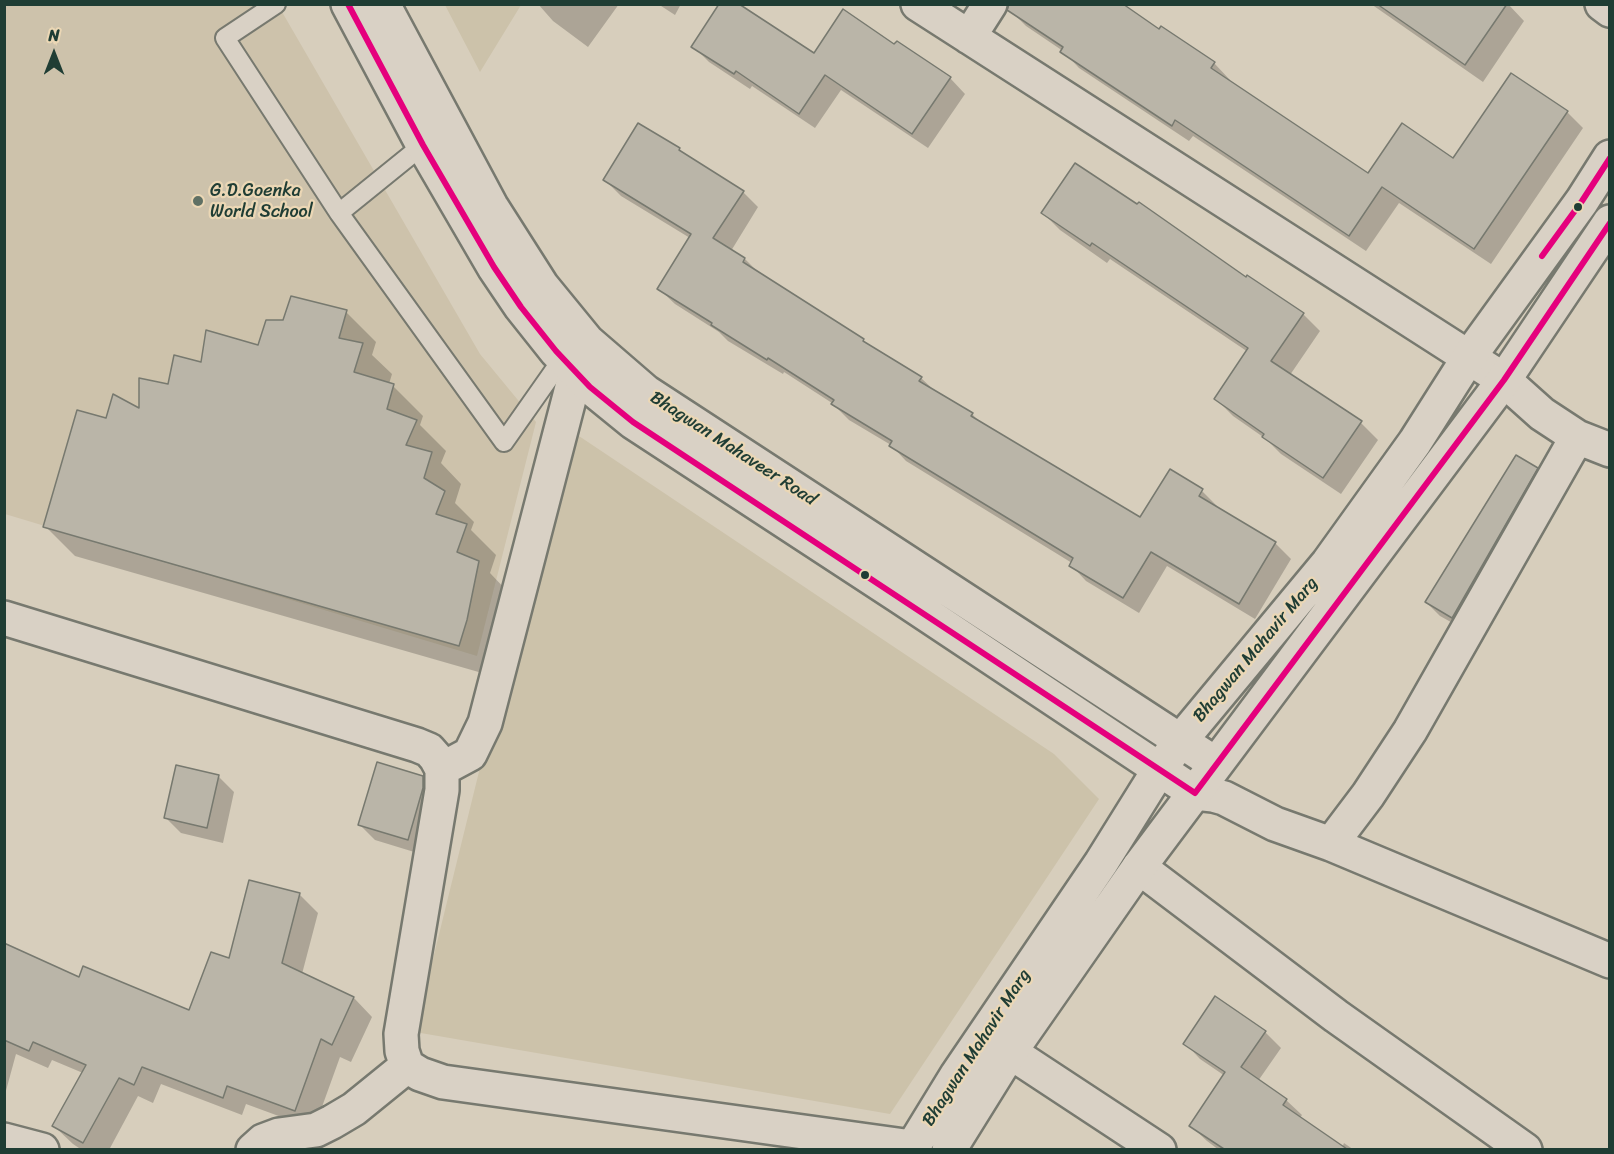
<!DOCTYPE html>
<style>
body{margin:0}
#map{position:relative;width:1614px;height:1154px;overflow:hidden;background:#d7cebc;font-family:Sriracha,sans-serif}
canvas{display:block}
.frame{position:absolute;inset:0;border:6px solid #1f3d34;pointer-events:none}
.north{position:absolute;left:24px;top:24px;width:60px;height:60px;-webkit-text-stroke:4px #ebd7b5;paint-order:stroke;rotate:0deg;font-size:16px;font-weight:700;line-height:24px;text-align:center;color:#1f3d34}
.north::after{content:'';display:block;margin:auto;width:21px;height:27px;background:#1f3d34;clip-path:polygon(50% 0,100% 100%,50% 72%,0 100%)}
</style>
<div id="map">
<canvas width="1614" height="1154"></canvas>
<div class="frame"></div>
<div class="north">N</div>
</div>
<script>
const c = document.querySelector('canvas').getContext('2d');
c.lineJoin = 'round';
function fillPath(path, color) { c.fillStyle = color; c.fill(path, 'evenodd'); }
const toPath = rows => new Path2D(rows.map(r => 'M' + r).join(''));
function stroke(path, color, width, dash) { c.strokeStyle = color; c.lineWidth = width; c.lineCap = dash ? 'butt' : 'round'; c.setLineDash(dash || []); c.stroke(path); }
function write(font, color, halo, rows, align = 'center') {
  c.font = font + ' Sriracha,sans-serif'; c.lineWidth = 4.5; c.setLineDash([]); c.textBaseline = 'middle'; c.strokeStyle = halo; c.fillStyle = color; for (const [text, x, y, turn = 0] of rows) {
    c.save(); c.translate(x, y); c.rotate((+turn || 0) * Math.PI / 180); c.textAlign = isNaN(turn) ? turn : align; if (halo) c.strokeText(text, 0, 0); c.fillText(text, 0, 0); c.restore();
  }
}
const built = toPath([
 [4,5,278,5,480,354,536,422,477,656,5,514]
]);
const green = toPath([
 [445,5,521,5,480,72],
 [564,426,1054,754,1099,799,890,1114,415,1032]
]);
const shadow = toPath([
 [538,4,619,4,588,47,553,21],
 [658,4,681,4,675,15],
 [1371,4,1508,4,1524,21,1483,82],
 [1009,9,1159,31,1214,63,1230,80,1229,82,1369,175,1453,160,1567,112,1583,128,1491,264,1399,203,1366,251,1193,136,1189,141,1079,68,1063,51,1026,26],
 [693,46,814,55,895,46,950,78,965,94,928,148,841,90,815,128,752,86,750,89,709,62],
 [679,149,687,156,743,192,758,207,731,251,745,259,759,273,863,340,872,349,921,378,936,392,972,414,982,424,1141,519,1202,491,1217,506,1216,508,1275,543,1291,559,1255,619,1167,566,1139,613,1086,581,1071,565,1072,563,906,461,891,445,849,420,832,403,784,372,783,374,728,341,719,332,675,304,659,289,690,238,621,196,605,180],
 [1043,213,1246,279,1303,314,1320,331,1290,375,1361,423,1378,440,1341,494,1281,454,1266,439,1233,416,1216,399,1248,352,1110,259,1107,263,1060,230],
 [346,312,376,342,372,355,392,374,389,384,393,386,423,416,420,425,446,451,441,463,461,484,455,503,474,522,471,530,496,555,490,573,508,592,489,675,75,556,45,526,107,420,141,410,169,386,202,364,259,347,284,321],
 [1537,469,1551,484,1467,631,1440,616,1426,602],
 [177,767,219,777,234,792,223,843,181,833,166,818],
 [422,777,438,793,424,855,375,840,360,825],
 [299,894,318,913,302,974,354,998,372,1017,351,1062,340,1057,314,1129,246,1104,242,1115,161,1084,153,1103,138,1096,109,1150,82,1150,73,1144,54,1126,83,1073,52,1060,48,1068,16,1054,4,1098,4,945,80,979,190,1012,230,960],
 [1265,1032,1281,1048,1258,1081,1286,1100,1302,1115,1299,1119,1342,1148,1344,1143,1354,1150,1219,1150,1207,1141,1191,1126,1225,1076,1200,1059,1185,1043]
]);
const building = toPath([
 [719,4,739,4,814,53,843,9,894,44,897,41,951,77,912,134,825,75,799,114,736,71,734,74,691,47,719,4],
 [1009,4,1123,4,1159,29,1161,26,1215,62,1211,68,1368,173,1402,123,1453,158,1511,73,1568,111,1474,249,1382,187,1349,236,1175,120,1172,126,1060,52,1063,47,1007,10,1009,4],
 [1377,4,1507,4,1465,65,1377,4],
 [638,123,680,148,679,150,744,191,713,238,745,258,743,262,864,339,863,341,922,377,919,381,973,413,971,416,1140,517,1170,469,1203,489,1199,496,1276,542,1239,604,1151,552,1123,598,1069,566,1073,558,889,446,892,441,831,404,834,400,768,358,767,360,711,325,712,323,657,289,691,234,603,180,638,123],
 [1075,163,1137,204,1139,202,1246,277,1247,275,1304,313,1271,361,1362,421,1323,478,1262,437,1264,434,1214,399,1248,348,1092,243,1090,246,1041,213,1075,163],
 [291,296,347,310,339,338,363,343,354,372,394,384,387,409,417,420,406,445,432,452,424,478,445,491,436,514,467,524,457,552,479,561,467,620,459,646,43,527,77,410,106,418,113,394,139,408,139,378,168,384,174,355,201,362,206,330,258,345,266,320,283,320,291,296],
 [1516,455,1538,468,1452,618,1425,602,1516,455],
 [377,762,423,776,423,788,408,840,358,825,377,762],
 [176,765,219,775,207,828,164,818,176,765],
 [249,880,300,893,282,963,354,997,332,1045,321,1039,295,1111,227,1086,223,1098,142,1067,134,1085,119,1078,83,1143,52,1126,86,1065,33,1042,29,1051,4,1040,4,943,79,977,83,966,189,1010,211,952,229,958,249,880],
 [1215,996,1266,1031,1241,1067,1287,1099,1283,1105,1347,1149,1224,1149,1189,1126,1225,1072,1183,1044,1215,996]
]);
const service = toPath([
 [276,4,225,38,339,213],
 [423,145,339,213,504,442,563,358]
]);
const minor = toPath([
 [918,4,1504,380,1542,414,1577,437,1610,450],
 [1602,4,1610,10],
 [969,37,990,4],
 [4,618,417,745,429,750,436,758,442,769,442,790,401,1034,402,1051,407,1066,420,1074,443,1082,912,1147],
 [442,769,470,754,485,723,576,372],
 [1195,793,1213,795,1224,798,1275,824,1331,844,1610,961],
 [1331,844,1368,795,1410,731,1577,437],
 [1139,867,1336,1016,1525,1150],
 [1010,1052,1159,1150],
 [4,1140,42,1150],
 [253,1150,263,1141,279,1135,316,1130,332,1122,354,1109,407,1066]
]);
const tertiary = toPath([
 [348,4,423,145,494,267,521,307,556,351,590,387,633,422,902,598,1195,793],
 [383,4,491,206,542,286,587,341,646,392,1216,764],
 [911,1150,957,1075,1101,863,1159,770,1181,740,1328,563,1415,442,1469,357,1582,201,1610,157],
 [949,1150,1010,1052,1139,867,1504,380,1610,222]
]);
const bus1 = toPath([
 [348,4,423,145,494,267,521,307,556,351,590,387,633,422,1195,793,1504,380,1610,223],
 [1542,256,1582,201,1610,158]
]);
const markers = [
 [198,201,6,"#5f7064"],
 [1578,207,5,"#1f3d34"],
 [865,575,5,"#1f3d34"]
];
const poiNames = [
 ["G.D.Goenka",210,191],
 ["World School",210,212]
];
const streetNames = [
 ["Bhagwan Mahaveer Road",733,449,33],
 ["Bhagwan Mahavir Marg",1256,650,-50],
 ["Bhagwan Mahavir Marg",977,1048,-57]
];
fillPath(built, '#cdc2ab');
fillPath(green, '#ccc2aa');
fillPath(shadow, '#0003');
fillPath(building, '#bab5a8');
stroke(building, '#77796f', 1.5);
stroke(service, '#77796f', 22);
stroke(minor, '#77796f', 38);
stroke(tertiary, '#77796f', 38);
stroke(service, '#d9d1c5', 18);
stroke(minor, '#d9d1c5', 33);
stroke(tertiary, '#d9d1c5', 33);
stroke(bus1, '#e5007d', 6);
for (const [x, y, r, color] of markers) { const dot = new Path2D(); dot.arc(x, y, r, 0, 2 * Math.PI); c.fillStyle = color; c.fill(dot); stroke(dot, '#ebd7b5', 2); }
write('18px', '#1f3d34', '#ebd7b5', poiNames, 'left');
write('18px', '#1f3d34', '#ebd7b5', streetNames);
</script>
